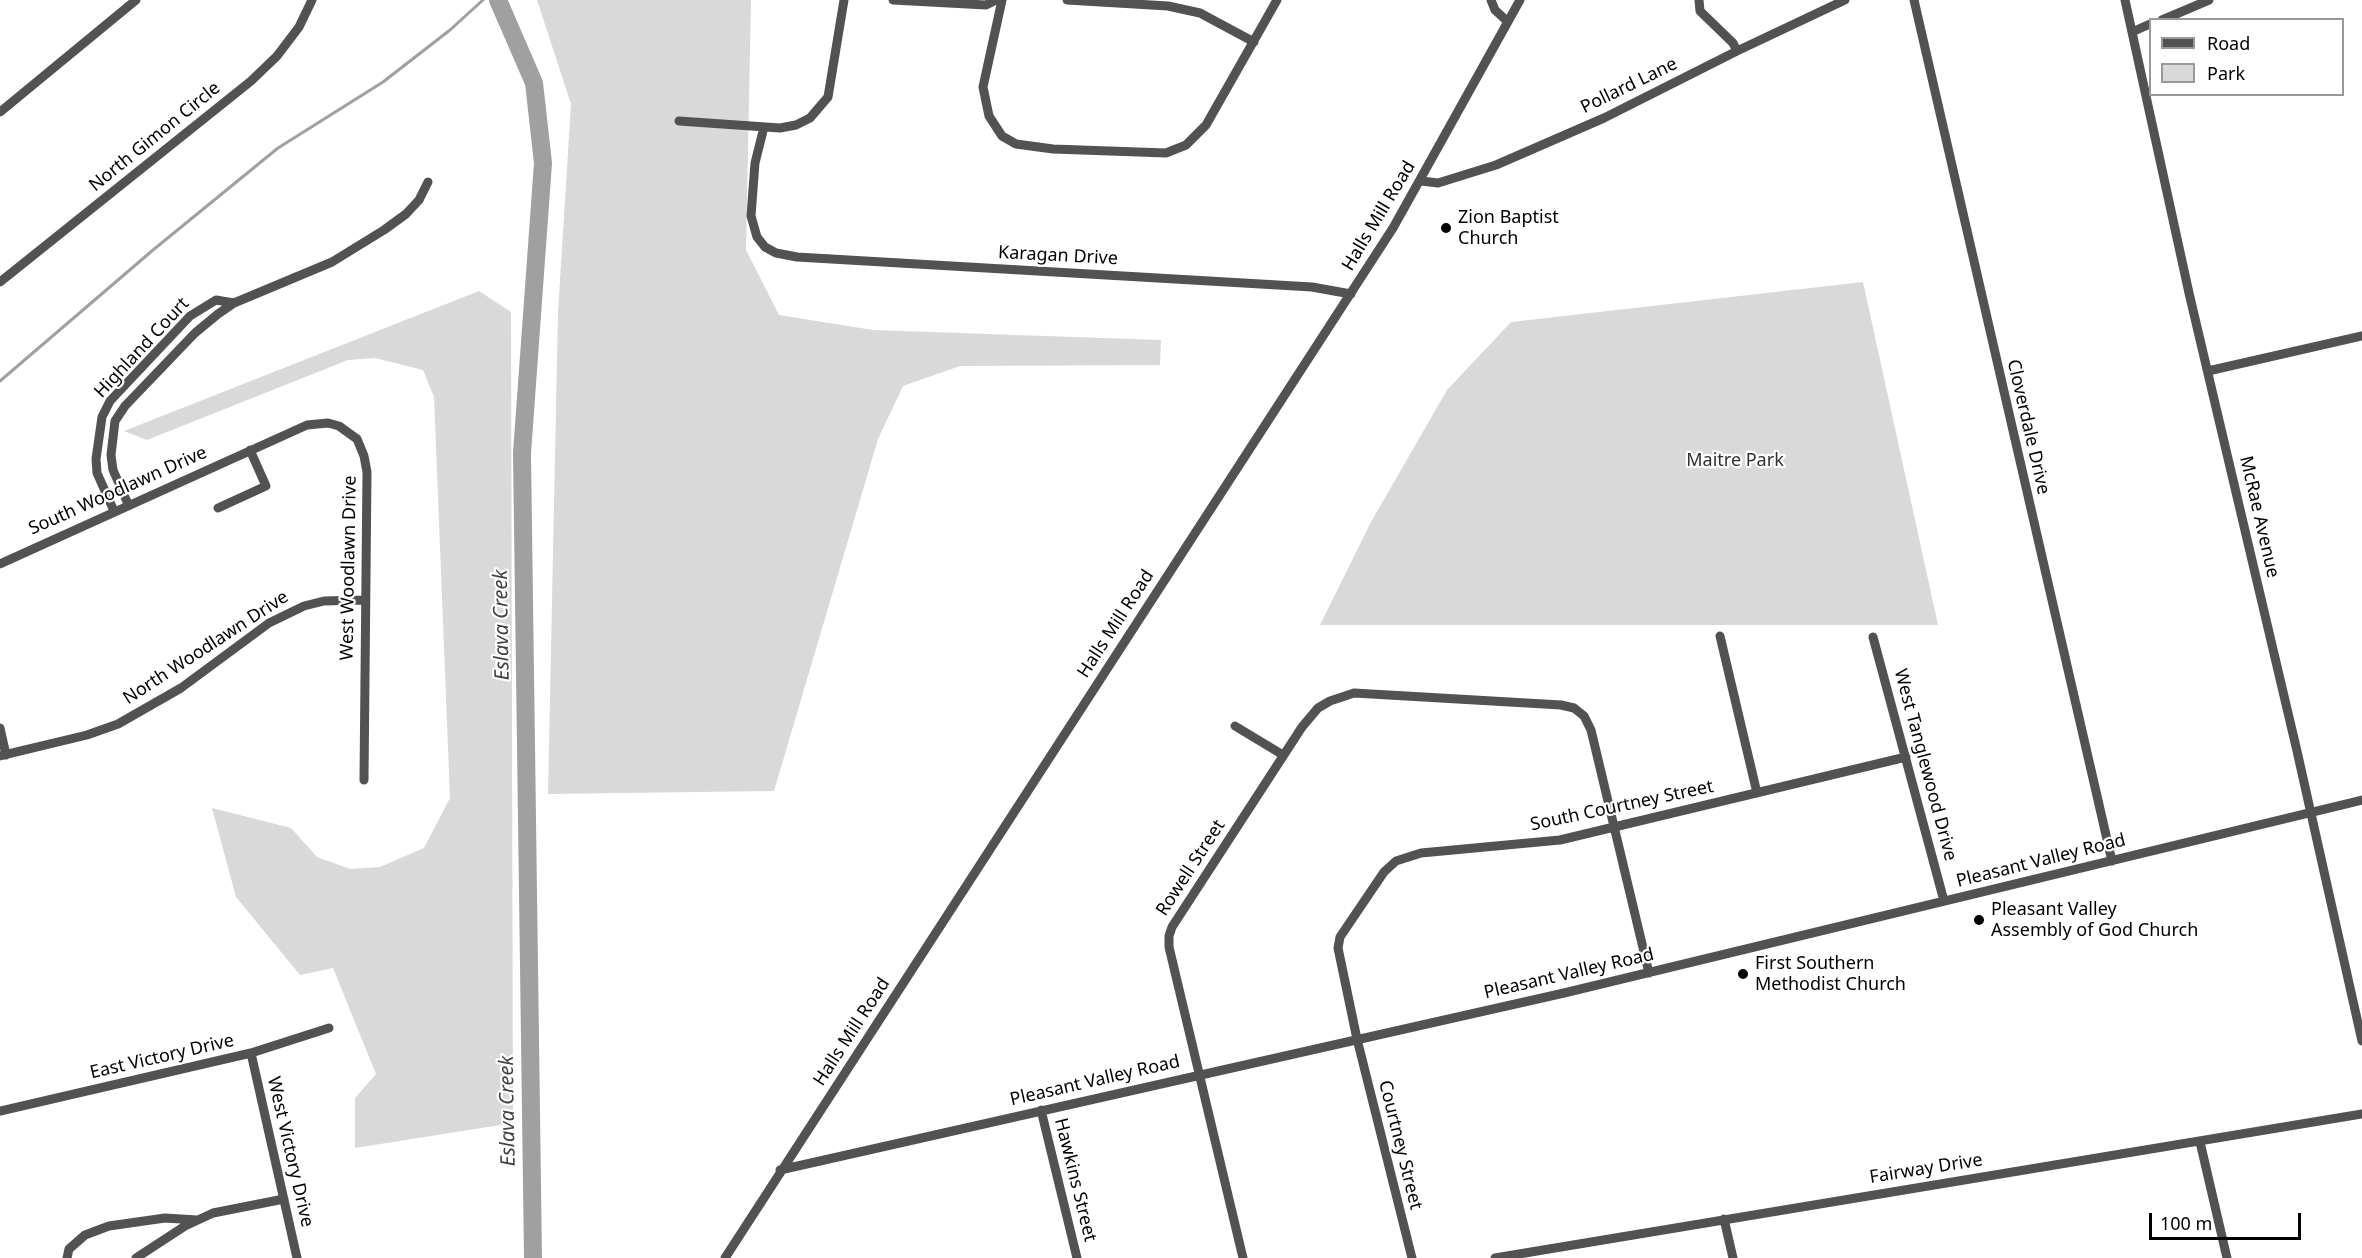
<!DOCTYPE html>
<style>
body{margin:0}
#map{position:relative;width:2362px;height:1258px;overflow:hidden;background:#fff;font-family:"Noto Sans",sans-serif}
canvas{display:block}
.legend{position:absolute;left:2149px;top:18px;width:195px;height:78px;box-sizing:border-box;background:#fff;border:2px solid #999;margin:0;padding:8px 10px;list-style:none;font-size:18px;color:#000}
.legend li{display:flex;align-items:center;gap:12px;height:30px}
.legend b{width:30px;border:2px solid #999}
.scale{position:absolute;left:2149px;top:1213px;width:152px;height:27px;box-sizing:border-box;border:3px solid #000;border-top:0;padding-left:8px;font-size:18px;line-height:21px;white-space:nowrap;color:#000;-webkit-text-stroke:4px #fff;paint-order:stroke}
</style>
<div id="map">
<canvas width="2362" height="1258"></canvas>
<ul class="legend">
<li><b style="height:8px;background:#525252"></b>Road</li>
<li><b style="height:16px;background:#d9d9d9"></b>Park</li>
</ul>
<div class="scale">100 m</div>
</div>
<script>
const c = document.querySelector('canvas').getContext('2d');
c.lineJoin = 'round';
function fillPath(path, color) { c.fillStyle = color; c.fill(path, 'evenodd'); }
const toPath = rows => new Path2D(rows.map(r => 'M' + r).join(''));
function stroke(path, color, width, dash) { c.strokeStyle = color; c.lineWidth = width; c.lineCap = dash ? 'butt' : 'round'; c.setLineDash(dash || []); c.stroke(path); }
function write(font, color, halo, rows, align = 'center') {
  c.font = font + ' "Noto Sans",sans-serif'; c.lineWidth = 4.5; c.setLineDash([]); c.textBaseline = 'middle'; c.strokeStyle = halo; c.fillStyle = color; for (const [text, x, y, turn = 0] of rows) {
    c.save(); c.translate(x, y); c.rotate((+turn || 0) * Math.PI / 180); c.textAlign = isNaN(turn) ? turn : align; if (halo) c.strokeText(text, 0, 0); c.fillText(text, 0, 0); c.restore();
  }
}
const green = toPath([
 [537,0,751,0,746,250,779,315,873,330,1161,340,1160,365,960,366,903,386,878,439,774,791,548,794,558,312,571,104],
 [1863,282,1938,625,1320,625,1371,522,1447,390,1511,322],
 [479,291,511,312,513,1123,355,1148,355,1098,376,1074,333,968,300,975,236,897,212,808,291,828,317,857,350,869,380,867,424,848,450,798,434,397,423,370,375,358,348,360,147,440,124,431]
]);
const stream = toPath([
 [0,381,153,250,278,148,383,82,450,30,483,0]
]);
const river = toPath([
 [498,0,534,83,543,163,522,453,533,1258]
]);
const minor = toPath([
 [893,0,986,5,996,0],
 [1002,0,983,87,989,116,1002,136,1016,144,1053,149,1166,153,1186,145,1206,125,1277,0],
 [1067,0,1168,6,1200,13,1254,42],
 [1491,0,1495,10,1508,22],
 [1699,0,1700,11,1733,43,1737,51],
 [1914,0,2112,861],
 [2125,0,2189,293,2297,751,2362,1041],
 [2162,20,2209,0],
 [2132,32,2150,24],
 [0,112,136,0],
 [679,121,780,128,796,125,810,118,828,97,844,0],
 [764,127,755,163,751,216,757,237,765,247,776,253,797,257,1312,287,1351,294],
 [1421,181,1438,183,1496,165,1604,118,1737,51,1845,0],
 [0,282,251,81,277,56,299,27,312,0],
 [2208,371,2362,336],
 [128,504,113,470,111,455,115,421,125,406,195,333,218,314,234,303,332,262,384,230,406,214,419,200,428,182],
 [218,508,266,486,250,450],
 [114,511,97,473,96,459,102,417,110,401,190,316,216,300,234,303],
 [0,564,307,425,328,423,339,426,357,439,364,456,367,472,364,780],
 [1720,636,1757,793],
 [1873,637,1944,901],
 [1235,726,1283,755],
 [0,728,6,755],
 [0,756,87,735,118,724,181,688,269,623,304,606,324,601,364,600],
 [251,1053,297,1258],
 [1041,1110,1077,1258],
 [0,1111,251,1053,329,1028],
 [2200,1142,2227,1258],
 [780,1170,1564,993,2362,800],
 [1724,1219,1733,1258],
 [67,1258,69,1249,85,1235,109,1226,165,1218,197,1220],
 [136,1258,185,1226,213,1213,284,1199],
 [725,1258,1393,228,1520,0],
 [1243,1258,1169,947,1169,936,1172,927,1302,727,1318,708,1330,701,1354,693,1561,705,1574,708,1584,716,1591,730,1649,973],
 [1412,1258,1357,1039,1338,948,1340,937,1384,872,1396,861,1421,853,1560,840,1906,757],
 [1495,1258,2362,1114]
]);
const markers = [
 [1446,228,6,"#000"],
 [1979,920,6,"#000"],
 [1743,974,6,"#000"]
];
const streetNames = [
 ["Pollard Lane",1629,86,-26],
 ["North Gimon Circle",155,137,-39],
 ["Halls Mill Road",1379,216,-59],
 ["Karagan Drive",1058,256,3],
 ["Highland Court",142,348,-47],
 ["Cloverdale Drive",2028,427,77],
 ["South Woodlawn Drive",118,491,-24],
 ["McRae Avenue",2259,517,77],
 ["West Woodlawn Drive",349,568,-89],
 ["Halls Mill Road",1116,624,-57],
 ["North Woodlawn Drive",206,648,-33],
 ["West Tanglewood Drive",1925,765,75],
 ["South Courtney Street",1622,806,-12],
 ["Pleasant Valley Road",2041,861,-14],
 ["Rowell Street",1191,868,-57],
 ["Pleasant Valley Road",1569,974,-13],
 ["Halls Mill Road",852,1032,-57],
 ["East Victory Drive",162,1057,-13],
 ["Pleasant Valley Road",1095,1081,-13],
 ["Courtney Street",1400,1145,76],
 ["West Victory Drive",290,1152,77],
 ["Fairway Drive",1926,1169,-9],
 ["Hawkins Street",1075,1180,76]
];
const poiNames = [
 ["Zion Baptist",1458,218],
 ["Church",1458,239],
 ["Pleasant Valley",1991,910],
 ["Assembly of God Church",1991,931],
 ["First Southern",1755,964],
 ["Methodist Church",1755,985]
];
const parkNames = [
 ["Maitre Park",1735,461]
];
const waterNames = [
 ["Eslava Creek",502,625,-91],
 ["Eslava Creek",508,1111,-91]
];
fillPath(green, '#d9d9d9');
stroke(stream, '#a0a0a0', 3);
stroke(river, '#a0a0a0', 18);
stroke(minor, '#525252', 9);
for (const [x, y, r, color] of markers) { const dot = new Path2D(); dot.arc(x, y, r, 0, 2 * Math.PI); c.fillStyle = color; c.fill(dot); stroke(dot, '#fff', 2); }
write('18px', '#000', '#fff', streetNames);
write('18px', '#000', '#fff', poiNames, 'left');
write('18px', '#303030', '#fff', parkNames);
write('italic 20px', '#414141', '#fff', waterNames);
</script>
